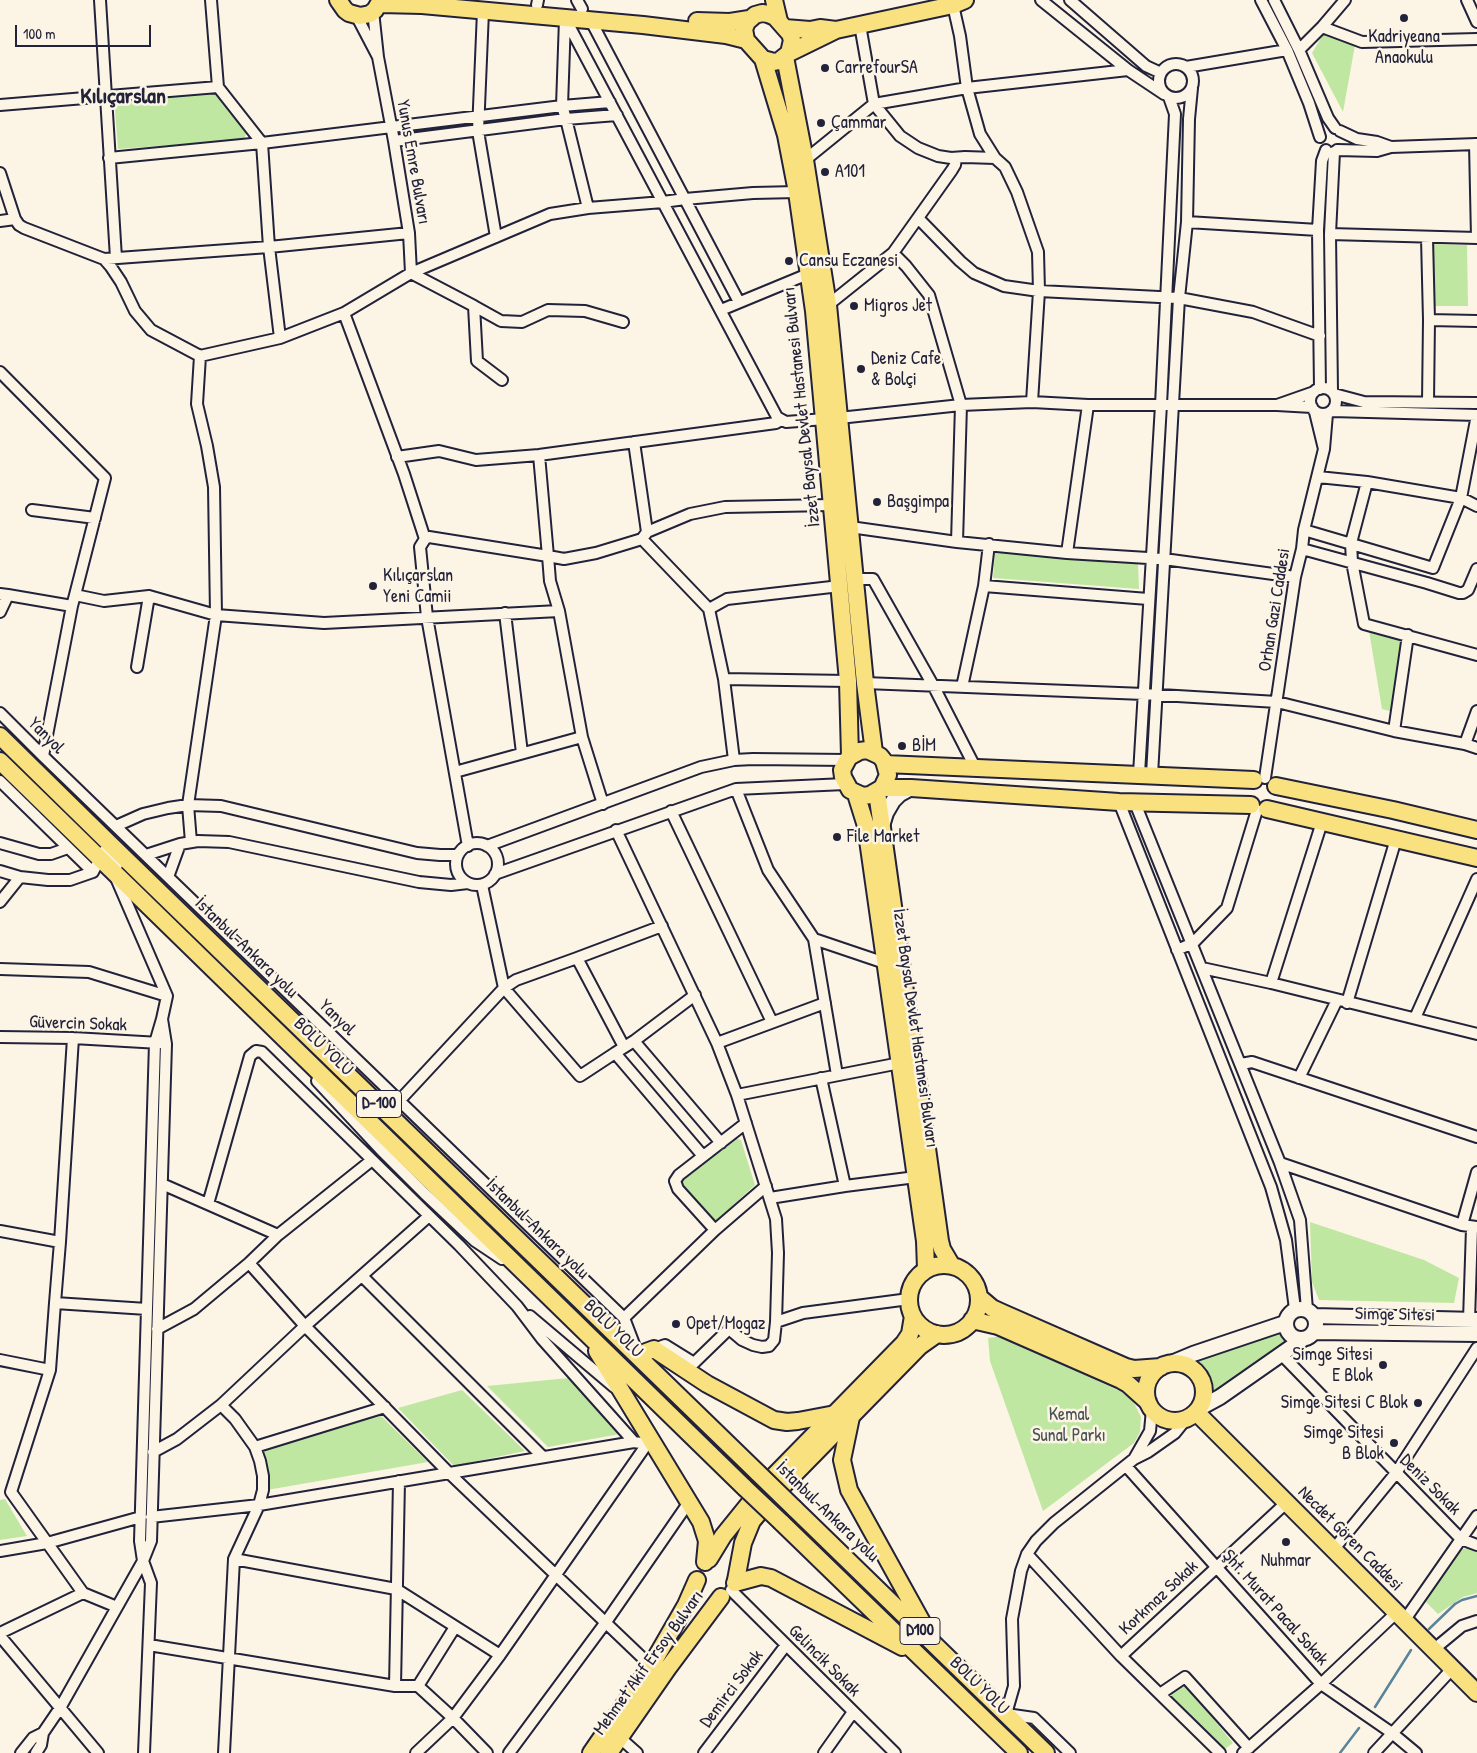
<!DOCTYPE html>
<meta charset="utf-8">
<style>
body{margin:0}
#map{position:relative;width:1477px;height:1753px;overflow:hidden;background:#fcf5e5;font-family:"Patrick Hand",sans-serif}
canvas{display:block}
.scale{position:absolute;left:15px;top:25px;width:136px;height:22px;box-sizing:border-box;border:2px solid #22223b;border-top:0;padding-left:6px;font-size:15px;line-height:18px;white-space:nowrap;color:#22223b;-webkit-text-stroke:4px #fcf5e5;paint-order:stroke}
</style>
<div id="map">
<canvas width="1477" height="1753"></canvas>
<div class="scale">100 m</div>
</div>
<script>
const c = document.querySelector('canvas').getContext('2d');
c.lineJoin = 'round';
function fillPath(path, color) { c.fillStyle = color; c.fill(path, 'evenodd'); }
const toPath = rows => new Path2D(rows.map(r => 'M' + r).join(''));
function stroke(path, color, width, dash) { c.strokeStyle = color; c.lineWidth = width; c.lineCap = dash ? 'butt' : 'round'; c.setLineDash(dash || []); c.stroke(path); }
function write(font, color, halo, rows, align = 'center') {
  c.font = font + ' "Patrick Hand",sans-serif'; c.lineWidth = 5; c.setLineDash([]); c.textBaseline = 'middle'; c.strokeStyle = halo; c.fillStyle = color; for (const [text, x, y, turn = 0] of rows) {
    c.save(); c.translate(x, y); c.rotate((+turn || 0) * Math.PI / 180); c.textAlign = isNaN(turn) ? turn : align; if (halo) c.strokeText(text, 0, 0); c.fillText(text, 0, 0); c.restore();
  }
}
const green = toPath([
 [1324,33,1355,45,1343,112,1312,53],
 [213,90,246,126,247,133,243,140,118,149,114,98],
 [1432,244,1467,245,1468,306,1433,306],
 [995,551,1138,564,1139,589,993,578],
 [1369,631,1402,640,1393,712,1382,709],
 [735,1138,741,1140,755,1185,717,1220,711,1220,682,1186,681,1180,683,1176],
 [1310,1222,1424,1260,1459,1278,1454,1303,1319,1300,1312,1282],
 [1281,1330,1288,1341,1213,1397,1209,1374,1192,1359],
 [995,1337,1001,1337,1120,1391,1133,1401,1141,1417,1140,1432,1134,1443,1043,1511,990,1361,988,1338],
 [568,1378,620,1431,620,1434,548,1447,487,1386],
 [462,1390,525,1451,454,1466,398,1408],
 [380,1415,428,1462,267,1490,263,1449],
 [5,1499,27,1536,0,1540,0,1500],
 [1467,1548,1477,1552,1477,1593,1463,1597,1438,1614,1425,1601,1459,1552,1463,1549],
 [1179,1685,1188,1688,1233,1743,1225,1749,1220,1748,1168,1693]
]);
const stream = toPath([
 [1429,1629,1455,1604,1462,1600,1477,1596],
 [1375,1707,1411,1650],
 [1340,1753,1359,1728]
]);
const minor = toPath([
 [100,0,116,258],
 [211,0,218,87,262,143,269,247,280,338],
 [577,0,582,9],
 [1041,0,1128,70,1164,94],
 [1070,0,1146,66,1161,73],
 [1261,0,1287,50,1309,103,1320,137],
 [1274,0,1299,50,1328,118,1335,128],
 [1467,0,1477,22],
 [537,5,538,0],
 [953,5,960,36,967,88,980,134,995,158],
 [483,11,478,131,496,237],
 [356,15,378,57,373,11],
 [565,18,777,417,786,422,825,419],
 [565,19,562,106,566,119,588,208],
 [591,21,739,302],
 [860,25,874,104,900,136,918,148,938,156,951,158,965,157,995,158,1005,167,1017,192,1038,252,1039,291,1179,298,1253,312,1320,336],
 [1322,27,1362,42,1477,39],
 [1299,50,1322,27,1345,0],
 [378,57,394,141,409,233,411,273,474,306,477,361,502,380],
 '1159 81a17 17 0 1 1 34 0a17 17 0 1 1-34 0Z',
 [1186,67,1287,50],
 [0,105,218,87],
 [394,141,566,119,617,115],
 [1391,147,1477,144],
 [1337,150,1377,151,1391,147,1377,142,1357,139,1340,131],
 [109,158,262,143,562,106,610,102],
 [805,160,874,104,967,88,1128,70],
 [0,173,15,219],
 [918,218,960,261,974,273,1004,286,1039,291,1032,402],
 [0,221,15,219,19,225,24,228,104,259,111,267,121,282,135,311,151,330,200,356,280,338,344,313,411,273,550,214,588,208,663,202,685,199,753,193,797,192],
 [1187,222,1318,230],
 [1330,234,1477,238,1475,144],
 [1427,238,1429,320,1428,402],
 [893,253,906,266,929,295,961,405,957,542],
 [104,259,269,247,409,233],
 [828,305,893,253,952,170,955,165,956,158],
 [474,306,501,321,522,322,548,310,585,311,623,322],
 [721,310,808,274],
 [344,313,404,474,425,539],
 [1429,320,1477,321],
 [0,372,105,478,75,595],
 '1310 401a13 13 0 1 1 26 0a13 13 0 1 1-26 0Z',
 [1320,389,1318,230,1322,161,1326,150],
 [1332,391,1330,234,1334,152],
 [1334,394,1364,402,1477,403],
 [1312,407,1277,405,1314,392],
 [1332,411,1477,415],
 [1315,412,1324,449,1327,414],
 [839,418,961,405,1032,402,1088,405,1277,405],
 [634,442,647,532],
 [539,455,548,556,564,559,596,553,642,539,709,609],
 [397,457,439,451,476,460,539,455,776,423,781,420],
 [1318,477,1367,482,1461,498,1477,506],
 [1367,482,1351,543,1352,562,1364,624,1477,655],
 [32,510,95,518],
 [850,527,957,542,1067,553,1164,559,1295,577],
 [1304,530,1433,568,1461,498,1477,415],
 [642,539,647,532,690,514,725,507,831,505],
 [1302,549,1427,583,1459,593,1463,593,1468,590,1477,569],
 [1067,553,1088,405],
 [855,579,873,579,934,687,975,767],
 [840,586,727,599,709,609,724,679,848,681],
 [984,586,1148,599],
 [0,594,8,595,0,612],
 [8,595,72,606,43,756],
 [72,606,75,595,104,601,149,596,216,615,324,623,559,611],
 [505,613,522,753],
 [137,667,149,596],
 [724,679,734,760],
 [865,683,1144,694,1277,702,1394,731,1465,744,1477,748],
 [962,687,984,586,989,544],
 [0,713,43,756,624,1318,637,1352],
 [1394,731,1408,635],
 [1465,744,1477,711],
 [455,772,582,737],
 [1139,774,1161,405,1175,114,1169,97],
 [1152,775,1179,298,1187,222,1189,119,1192,88],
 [1265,778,1295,577,1302,549,1304,530,1324,449],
 [0,781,93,872,104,851,117,865],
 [736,789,768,870,814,939,885,963],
 [1119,802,1271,1187,1286,1240,1295,1309],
 [1135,803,1280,1163,1300,1220,1307,1310],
 [671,811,772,1022],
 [116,826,143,814,168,808,188,805,221,806,417,853,440,855,458,855],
 [616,830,717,1043,737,1095,776,1219,778,1253,776,1322,774,1340,769,1346,762,1347,753,1345,742,1340,729,1329,694,1363,665,1345,654,1349],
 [191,842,188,805,216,615,214,487,207,446,197,404,200,356],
 [0,843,39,854,51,854,68,848],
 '456 864a21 21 0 1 1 42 0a21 21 0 1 1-42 0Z',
 [468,846,427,617,420,547,425,539,429,537,548,556,550,581,559,611,582,737,603,804],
 [487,846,701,767,734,760,753,759,847,760],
 [146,855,180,844,198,841,229,842,419,882,451,885,468,883],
 [0,871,20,877,48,880,70,880,93,872],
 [495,874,736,789,845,784],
 [168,877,180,844],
 [116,878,167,996,162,1019],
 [482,885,504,988,516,980,577,958],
 [0,902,20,877],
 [814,939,837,1075],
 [1177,950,1193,943,1227,908,1257,810],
 [1202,968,1271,983,1477,1034],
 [0,969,89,972,167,996],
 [1271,983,1322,822],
 [695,995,634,1041,615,1053,703,1156],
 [1347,1003,1396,839],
 [1415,1018,1477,879],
 [0,1037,73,1038,160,1043],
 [634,1041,721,1143],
 [717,1043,825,1003],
 [624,1047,577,958,662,926],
 [1241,1064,1252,1062,1477,1137],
 [821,1078,845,1186],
 [1299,1078,1337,1000],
 [317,1081,383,1152,424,1193,475,1241,502,1259],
 [737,1095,905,1062],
 [399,1101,504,988,580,1076,615,1053],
 [1280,1163,1462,1225,1477,1227],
 [162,1184,278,1235],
 [770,1198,845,1186,916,1177],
 [208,1204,250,1056,256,1051,262,1052,459,1245,517,1306,542,1339,634,1442],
 [429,1216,305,1326,221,1405,235,1419,255,1447,260,1461,263,1476,263,1490,259,1505,234,1559,396,1589,500,1655],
 [1462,1225,1477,1172],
 [715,1230,678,1189,675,1181,679,1175,746,1123],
 [0,1231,60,1242,55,1303],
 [60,1242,73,1038],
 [249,1263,305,1326,448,1472,651,1666],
 [362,1276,543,1457],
 [530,1316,614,1387],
 [624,1318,715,1230,766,1186],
 [1469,1320,1472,1228],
 [776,1322,803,1313,909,1299],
 [157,1329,194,1309,249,1263,278,1235,372,1160],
 [1281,1354,1461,1539,1477,1545],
 [0,1360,50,1370,11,1492,83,1593,117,1607],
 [50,1370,55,1303,147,1309],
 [255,1447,385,1407],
 [153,1452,177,1439,221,1405],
 [1134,1459,1150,1431,1152,1410],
 [1126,1466,1321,1684,1392,1733,1416,1753],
 [151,1517,259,1505,634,1442,647,1444,652,1440],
 [1333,1550,1396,1473,1477,1348],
 [0,1551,47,1543,141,1517],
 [1027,1554,1121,1656,1220,1753],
 [731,1590,895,1753],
 [1404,1621,1477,1516],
 [0,1633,83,1593],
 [0,1636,98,1753],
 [149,1645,395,1686,418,1686,453,1718,487,1753],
 [1433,1650,1462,1626,1477,1621],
 [1121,1656,1286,1503],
 [395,1686,399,1481],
 [418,1686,455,1627],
 [1160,1694,1185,1677,1249,1748],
 [43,1733,60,1708,143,1561,151,1541,166,1044,162,1019,155,1043,140,1541,143,1561,151,1583,144,1753],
 [619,1737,637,1753],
 [21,1753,33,1738,43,1733,41,1745,36,1753],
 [224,1753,234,1559],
 [416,1753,453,1718,500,1655,647,1444],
 [509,1753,606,1622,689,1502],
 [704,1753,786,1645],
 [824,1753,853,1712],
 [1070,1753,1034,1718,1006,1714,1014,1686,1012,1619,1021,1571,1027,1554,1036,1541,1054,1523,1134,1459,1148,1452,1175,1433,1187,1418],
 [1243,1753,1321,1684,1396,1613],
 [1374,1753,1452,1669]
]);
const secondary = toPath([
 [882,826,886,813,893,801,900,794,911,788],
 '1286 1324a15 15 0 1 1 30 0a15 15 0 1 1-30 0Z',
 [1314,1316,1477,1320],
 [1314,1332,1477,1334],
 [1169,1364,1193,1354,1285,1323],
 [1198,1409,1220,1397,1303,1339]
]);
const primary = toPath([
 [338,0,345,10,349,13,360,16,370,14,375,10,381,0],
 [774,0,779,21],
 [380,4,422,5,643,25,726,35,746,40],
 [762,13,768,14,775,17,790,34,792,40,789,53,779,61,774,62,763,59,746,40,744,29,747,22,755,15,762,13],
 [697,21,730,22,749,19],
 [785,28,810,30,820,28,836,30,789,53],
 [836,30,953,5,965,0],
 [785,57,805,160,828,305,865,683,874,752],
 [763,59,786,135,797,192,814,311,848,681,850,756],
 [885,764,1254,780],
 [1276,786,1393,810,1477,830],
 [882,788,888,775,884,761,880,756,867,750,860,751,849,757,842,770,843,777,850,790,863,796,870,795,882,788,911,788,1119,802,1251,805],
 [877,792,940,1241,942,1249,952,1266],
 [856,794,866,826,925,1241,926,1269],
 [1267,809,1477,858],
 '909 1300a35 35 0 1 1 70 0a35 35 0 1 1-70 0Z',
 [979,1297,992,1308,1003,1313,1126,1367,1134,1369,1161,1367],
 [972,1320,998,1326,1121,1380,1128,1384,1148,1402],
 '1146 1392a29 29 0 1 1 58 0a29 29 0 1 1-58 0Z',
 [1196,1412,1477,1693],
 [709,1559,723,1536,761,1489,904,1343,910,1334,913,1316],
 [736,1580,743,1543,752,1521,772,1497,920,1346,937,1334],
 [591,1753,651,1666,686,1605,697,1580],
 [609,1753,668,1668,721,1597]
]);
const trunk = toPath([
 [0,736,107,841,758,1473],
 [0,761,745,1488],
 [597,1351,701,1522,707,1541,705,1562],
 [638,1355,654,1349,707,1384,774,1420,787,1422,798,1421,835,1414],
 [851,1417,842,1460,849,1490,927,1631],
 [794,1508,1046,1753],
 [781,1522,1019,1753],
 [735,1583,761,1576,771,1578,902,1647]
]);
const trunkBridge = toPath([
 [758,1473,794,1508],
 [745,1488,781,1522]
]);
const markers = [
 [1404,18,5,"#22223b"],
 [825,68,5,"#22223b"],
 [821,123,5,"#22223b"],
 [825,172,5,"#22223b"],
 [789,261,5,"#22223b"],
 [854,306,5,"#22223b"],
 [861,369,5,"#22223b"],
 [877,502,5,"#22223b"],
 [373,586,5,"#22223b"],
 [902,746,5,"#22223b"],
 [837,837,5,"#22223b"],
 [676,1324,5,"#22223b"],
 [1383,1365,5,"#22223b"],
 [1418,1403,5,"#22223b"],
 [1394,1443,5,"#22223b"],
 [1286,1542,5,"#22223b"]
];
const shields = [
 [379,1104,45],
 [920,1631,40]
];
const shieldNames = [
 ["D-100",379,1104],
 ["D100",920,1631]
];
const poiNames = [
 ["Kadriyeana",1404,37,"center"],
 ["Anaokulu",1404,58,"center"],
 ["CarrefourSA",835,68],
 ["Çammar",831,123],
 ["A101",835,172],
 ["Cansu Eczanesi",799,261],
 ["Migros Jet",864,306],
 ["Deniz Cafe",871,359],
 ["& Bolçi",871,380],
 ["Başgimpa",887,502],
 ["Kılıçarslan",383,576],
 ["Yeni Camii",383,597],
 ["BİM",912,746],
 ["File Market",847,837],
 ["Opet/Mogaz",686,1324],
 ["Simge Sitesi",1373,1355,"right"],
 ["E Blok",1373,1376,"right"],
 ["Simge Sitesi C Blok",1408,1403,"right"],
 ["Simge Sitesi",1384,1433,"right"],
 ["B Blok",1384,1454,"right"],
 ["Nuhmar",1286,1561,"center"]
];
const streetNames = [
 ["Yunus Emre Bulvarı",413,162,80],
 ["İzzet Baysal Devlet Hastanesi Bulvarı",802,407,-96],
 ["Orhan Gazi Caddesi",1275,610,-81],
 ["Yanyol",46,736,45],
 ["İstanbul-Ankara yolu",246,948,44],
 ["Yanyol",337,1018,44],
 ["Güvercin Sokak",78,1024,2],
 ["İzzet Baysal Devlet Hastanesi Bulvarı",915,1028,82],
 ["BOLU YOLU",323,1047,44],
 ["İstanbul-Ankara yolu",537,1229,44],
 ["Simge Sitesi",1395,1315,1],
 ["BOLU YOLU",613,1329,44],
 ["Deniz Sokak",1430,1485,45],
 ["İstanbul-Ankara yolu",827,1512,44],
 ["Necdet Gören Caddesi",1350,1539,45],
 ["Korkmaz Sokak",1159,1598,-43],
 ["Şht. Murat Pacal Sokak",1275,1608,48],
 ["Gelincik Sokak",824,1661,45],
 ["Mehmet Akif Ersoy Bulvarı",649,1663,-54],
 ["BOLU YOLU",979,1686,44],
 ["Demirci Sokak",732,1689,-53]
];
const parkNames = [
 ["Kemal",1069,1415],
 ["Sunal Parkı",1069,1436]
];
const districtNames = [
 ["Kılıçarslan",123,97]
];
fillPath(green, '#c0e7a2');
stroke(stream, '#59849c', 2.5);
stroke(minor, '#22223b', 14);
stroke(secondary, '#22223b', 18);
stroke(primary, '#22223b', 20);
stroke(trunk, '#22223b', 20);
stroke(minor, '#fcf5e5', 10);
stroke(secondary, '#fcf5e5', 14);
stroke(primary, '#fae180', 16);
stroke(trunk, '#fae180', 16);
stroke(trunkBridge, '#22223b', 20, []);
stroke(trunkBridge, '#fae180', 16);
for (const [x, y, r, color] of markers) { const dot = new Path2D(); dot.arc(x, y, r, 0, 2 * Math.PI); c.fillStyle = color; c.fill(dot); stroke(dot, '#fcf5e5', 2); }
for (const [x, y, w] of shields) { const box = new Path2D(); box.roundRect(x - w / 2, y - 13.5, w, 27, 4); c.fillStyle = '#fcf5e5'; c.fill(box); stroke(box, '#22223b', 1); }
write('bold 16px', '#22223b', null, shieldNames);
write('18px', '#22223b', '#fcf5e5', poiNames, 'left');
write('18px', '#22223b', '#fcf5e5', streetNames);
write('18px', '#4a5355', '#fcf5e5', parkNames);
write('bold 22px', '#22223b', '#fcf5e5', districtNames);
</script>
